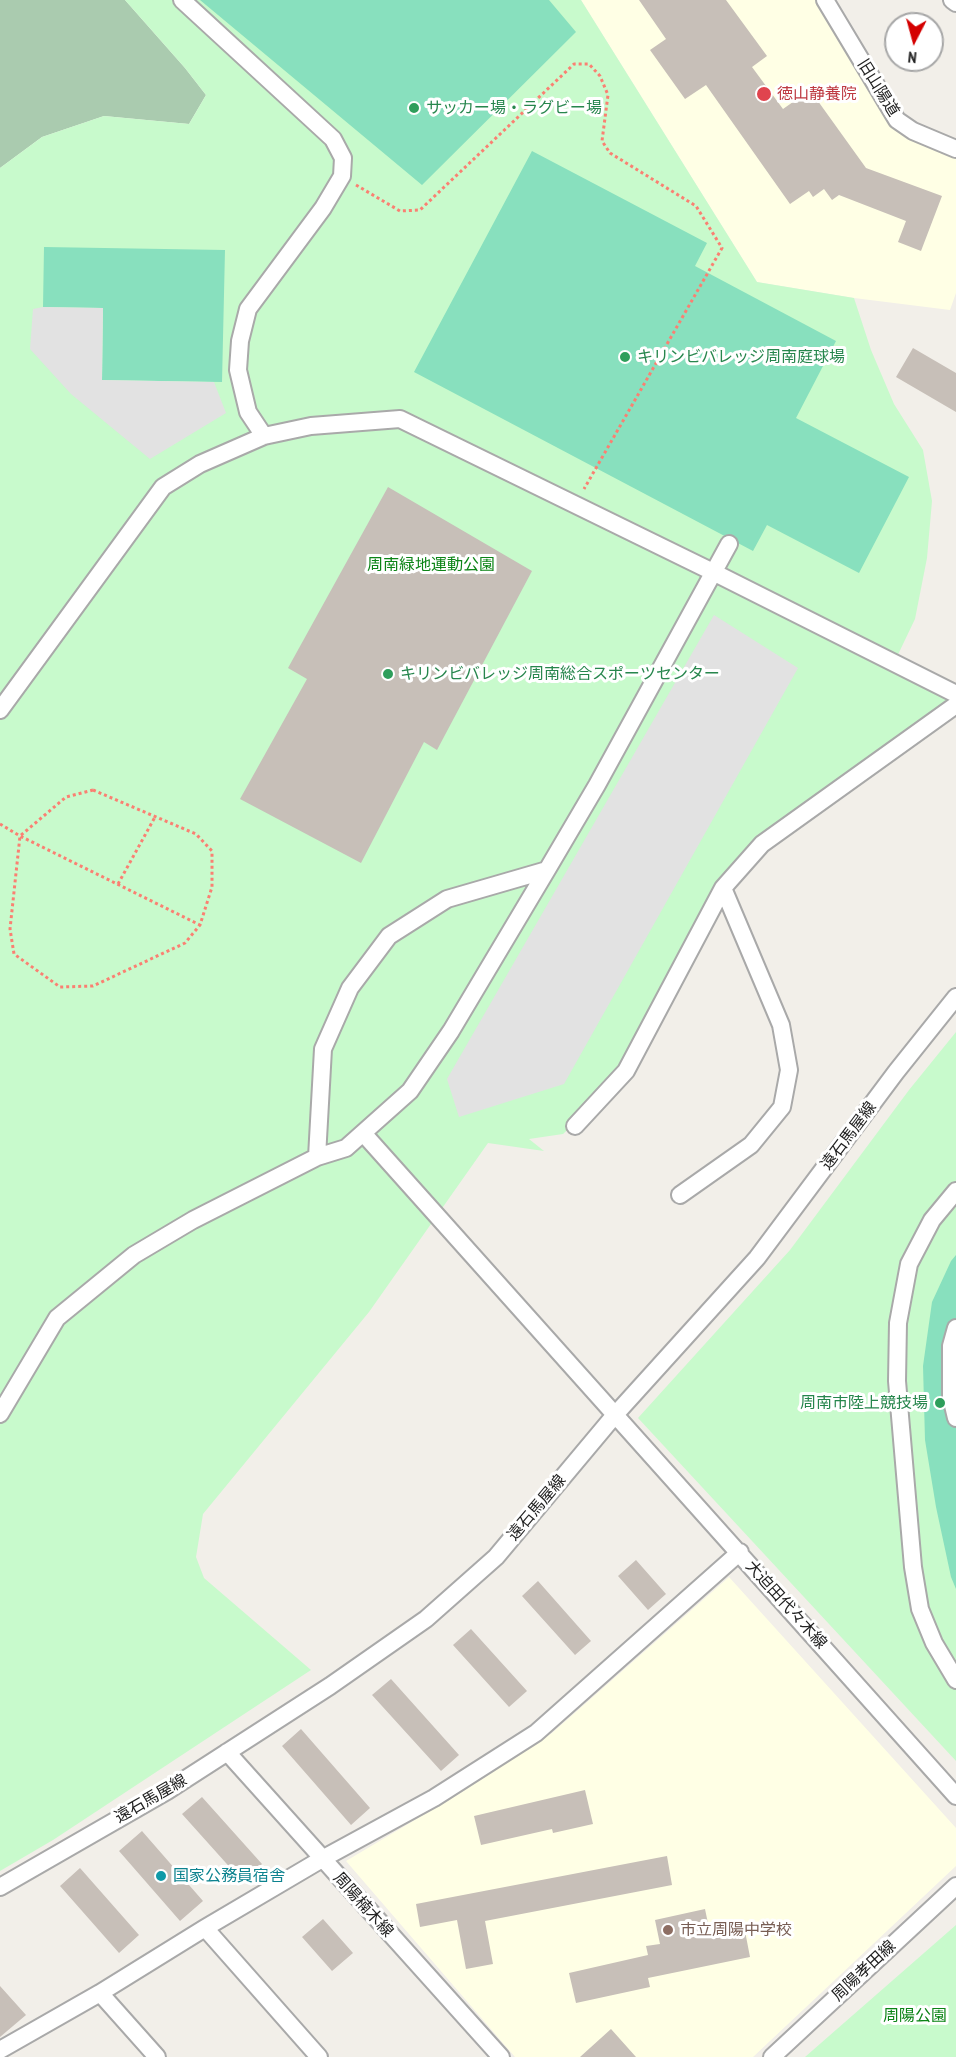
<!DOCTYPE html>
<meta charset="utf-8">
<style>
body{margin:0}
#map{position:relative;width:956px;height:2057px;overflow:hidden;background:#f2efe9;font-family:"PT Sans Narrow",sans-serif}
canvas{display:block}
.north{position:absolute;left:884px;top:12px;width:60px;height:60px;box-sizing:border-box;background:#fff;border:2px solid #a7a7a7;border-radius:50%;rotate:186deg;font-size:16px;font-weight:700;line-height:24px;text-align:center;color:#222}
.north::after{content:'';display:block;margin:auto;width:21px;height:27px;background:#d40000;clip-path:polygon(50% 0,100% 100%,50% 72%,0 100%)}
</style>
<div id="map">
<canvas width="956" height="2057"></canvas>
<div class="north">N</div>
</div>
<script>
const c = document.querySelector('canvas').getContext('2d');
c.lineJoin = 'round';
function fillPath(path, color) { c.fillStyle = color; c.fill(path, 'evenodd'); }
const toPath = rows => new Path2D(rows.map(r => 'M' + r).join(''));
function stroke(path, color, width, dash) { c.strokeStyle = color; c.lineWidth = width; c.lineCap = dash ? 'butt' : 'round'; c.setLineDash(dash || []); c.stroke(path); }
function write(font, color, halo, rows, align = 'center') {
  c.font = font + ' "PT Sans Narrow","Noto Sans JP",sans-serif'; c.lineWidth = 6; c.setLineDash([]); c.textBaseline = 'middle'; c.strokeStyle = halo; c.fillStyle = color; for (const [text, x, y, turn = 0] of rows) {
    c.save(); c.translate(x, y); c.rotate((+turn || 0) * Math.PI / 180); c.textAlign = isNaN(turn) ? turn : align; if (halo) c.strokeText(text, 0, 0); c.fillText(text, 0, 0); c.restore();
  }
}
const education = toPath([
 [581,0,815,0,894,126,956,148,956,293,950,310,854,298,757,282],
 [729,1577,956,1828,956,1866,753,2057,515,2057,346,1861,462,1792,552,1733]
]);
const cemetery = toPath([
 [0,0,125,0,185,68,206,95,189,124,104,116,42,137,0,168]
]);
const park = toPath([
 [125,0,581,0,757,282,854,298,871,350,894,404,923,450,932,501,927,558,915,619,893,665,956,703,730,879,626,1075,563,1134,529,1139,544,1151,488,1143,369,1312,203,1514,196,1557,204,1578,311,1670,53,1840,0,1871,0,168,42,137,104,116,189,124,206,95,185,68],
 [956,1032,956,1761,638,1418,790,1250,909,1090],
 [956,1925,956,2057,805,2057]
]);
const pitch = toPath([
 [200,0,549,0,576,32,422,185],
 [532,151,707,243,695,266,836,341,796,418,909,477,859,573,767,525,753,551,414,372],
 [44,247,225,250,222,382,102,380,103,308,43,307],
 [956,1255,956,1589,951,1577,936,1507,925,1440,923,1366,932,1302,951,1261]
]);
const parking = toPath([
 [43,307,103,308,102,380,214,382,226,413,150,459,71,394,30,349,33,309],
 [714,615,798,668,564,1084,459,1117,447,1079]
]);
const building = toPath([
 [639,0,726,0,767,56,752,67,783,109,810,90,866,168,942,196,921,251,898,242,906,221,839,195,832,200,824,189,813,197,809,191,790,204,706,85,685,99,650,50,666,39],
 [913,348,956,373,956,412,896,377],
 [388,487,532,571,437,750,424,742,361,863,240,799,307,679,288,668],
 [636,1560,666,1594,648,1610,618,1576],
 [538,1581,591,1641,575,1655,522,1596],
 [471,1629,527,1691,509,1707,453,1645],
 [391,1679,459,1755,441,1771,372,1695],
 [301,1729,370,1808,351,1825,282,1746],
 [585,1790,593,1824,553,1833,552,1829,481,1845,474,1816],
 [202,1797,262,1864,243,1882,182,1814],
 [142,1831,203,1901,180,1921,119,1851],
 [667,1856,672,1885,485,1921,493,1964,466,1969,457,1920,420,1927,416,1904],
 [80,1868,139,1935,119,1953,60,1886],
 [705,1909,710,1933,744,1926,750,1957,648,1978,650,1987,576,2003,569,1973,648,1955,646,1946,660,1944,655,1920],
 [323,1919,353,1953,332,1971,302,1937],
 [0,1986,26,2015,0,2037],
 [611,2029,636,2057,580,2057]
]);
const path = toPath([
 [356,185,400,211,420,210,574,64,589,64,600,76,608,95,602,141,610,153,696,206,722,248,584,489],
 [93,790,196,834,212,851,212,887,200,925,185,943,93,986,60,987,14,954,10,929,20,836,66,797,93,790],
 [0,824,20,836,200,925],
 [118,884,155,817]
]);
const minor = toPath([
 [182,0,333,139,343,158,342,176,323,208,248,309,240,341,238,370,248,412,264,436],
 [825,0,897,120,913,131,956,149],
 [952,0,956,3],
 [0,710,163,487,200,464,264,436,311,426,400,419,715,573,956,694],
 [575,1126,626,1071,723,888,762,844,956,705],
 [363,1133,956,1796],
 [317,1157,323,1049,350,988,389,936,447,899,547,870],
 [956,1191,932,1220,909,1264,898,1323,897,1381,913,1567,920,1609,934,1643,956,1680],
 [680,1195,751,1145,782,1107,789,1070,781,1025,723,888],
 [956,1328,951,1346,951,1397,956,1418],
 [0,1414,57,1318,134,1255,193,1220,317,1157,346,1148,410,1091,451,1031,547,870,597,785,729,544],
 [227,1752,501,2057],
 [0,1887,167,1791,330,1686,426,1619,496,1557,614,1416,757,1258,896,1072,956,997],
 [205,1928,319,2057],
 [100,1993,157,2057],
 [0,2050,100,1993,205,1928,322,1859,434,1798,536,1733,740,1552],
 [772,2057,956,1886]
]);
const markers = [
 [764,94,8,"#e0444e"],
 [414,108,6,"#2e9e5b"],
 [625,357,6,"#2e9e5b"],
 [388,674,6,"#2e9e5b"],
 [940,1403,6,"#2e9e5b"],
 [161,1876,6,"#0f9aa8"],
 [668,1930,6,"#8d6e63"]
];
const streetNames = [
 ["旧山陽道",878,88,58],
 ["遠石馬屋線",849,1136,-53],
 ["遠石馬屋線",537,1508,-50],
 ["大迫田代々木線",786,1605,48],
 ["遠石馬屋線",151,1799,-30],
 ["周陽楠木線",363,1905,48],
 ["周陽孝田線",864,1971,-43]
];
const healthNames = [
 ["徳山静養院",777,94]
];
const leisureNames = [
 ["サッカー場・ラグビー場",426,108],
 ["キリンビバレッジ周南庭球場",637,357],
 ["キリンビバレッジ周南総合スポーツセンター",400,674],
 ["周南市陸上競技場",928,1403,"right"]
];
const parkNames = [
 ["周南緑地運動公園",431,565],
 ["周陽公園",915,2016]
];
const cultureNames = [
 ["国家公務員宿舎",173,1876]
];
const educationNames = [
 ["市立周陽中学校",680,1930]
];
fillPath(education, '#ffffe5');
fillPath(cemetery, '#aacbaf');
fillPath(park, '#c8facc');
fillPath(pitch, '#88e0be');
fillPath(parking, '#e2e2e2');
fillPath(building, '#c7bfb8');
stroke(minor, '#a9a9a9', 20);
stroke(path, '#fa8072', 3, [3, 3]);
stroke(minor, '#fff', 16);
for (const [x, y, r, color] of markers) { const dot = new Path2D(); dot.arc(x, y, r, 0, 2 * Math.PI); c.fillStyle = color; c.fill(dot); stroke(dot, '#fff', 2); }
write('16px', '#222', '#fff', streetNames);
write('16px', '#be3a42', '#fff', healthNames, 'left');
write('16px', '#27864d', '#fff', leisureNames, 'left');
write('16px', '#0c8416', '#fff', parkNames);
write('16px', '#0d838f', '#fff', cultureNames, 'left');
write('16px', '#785e54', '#fff', educationNames, 'left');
</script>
